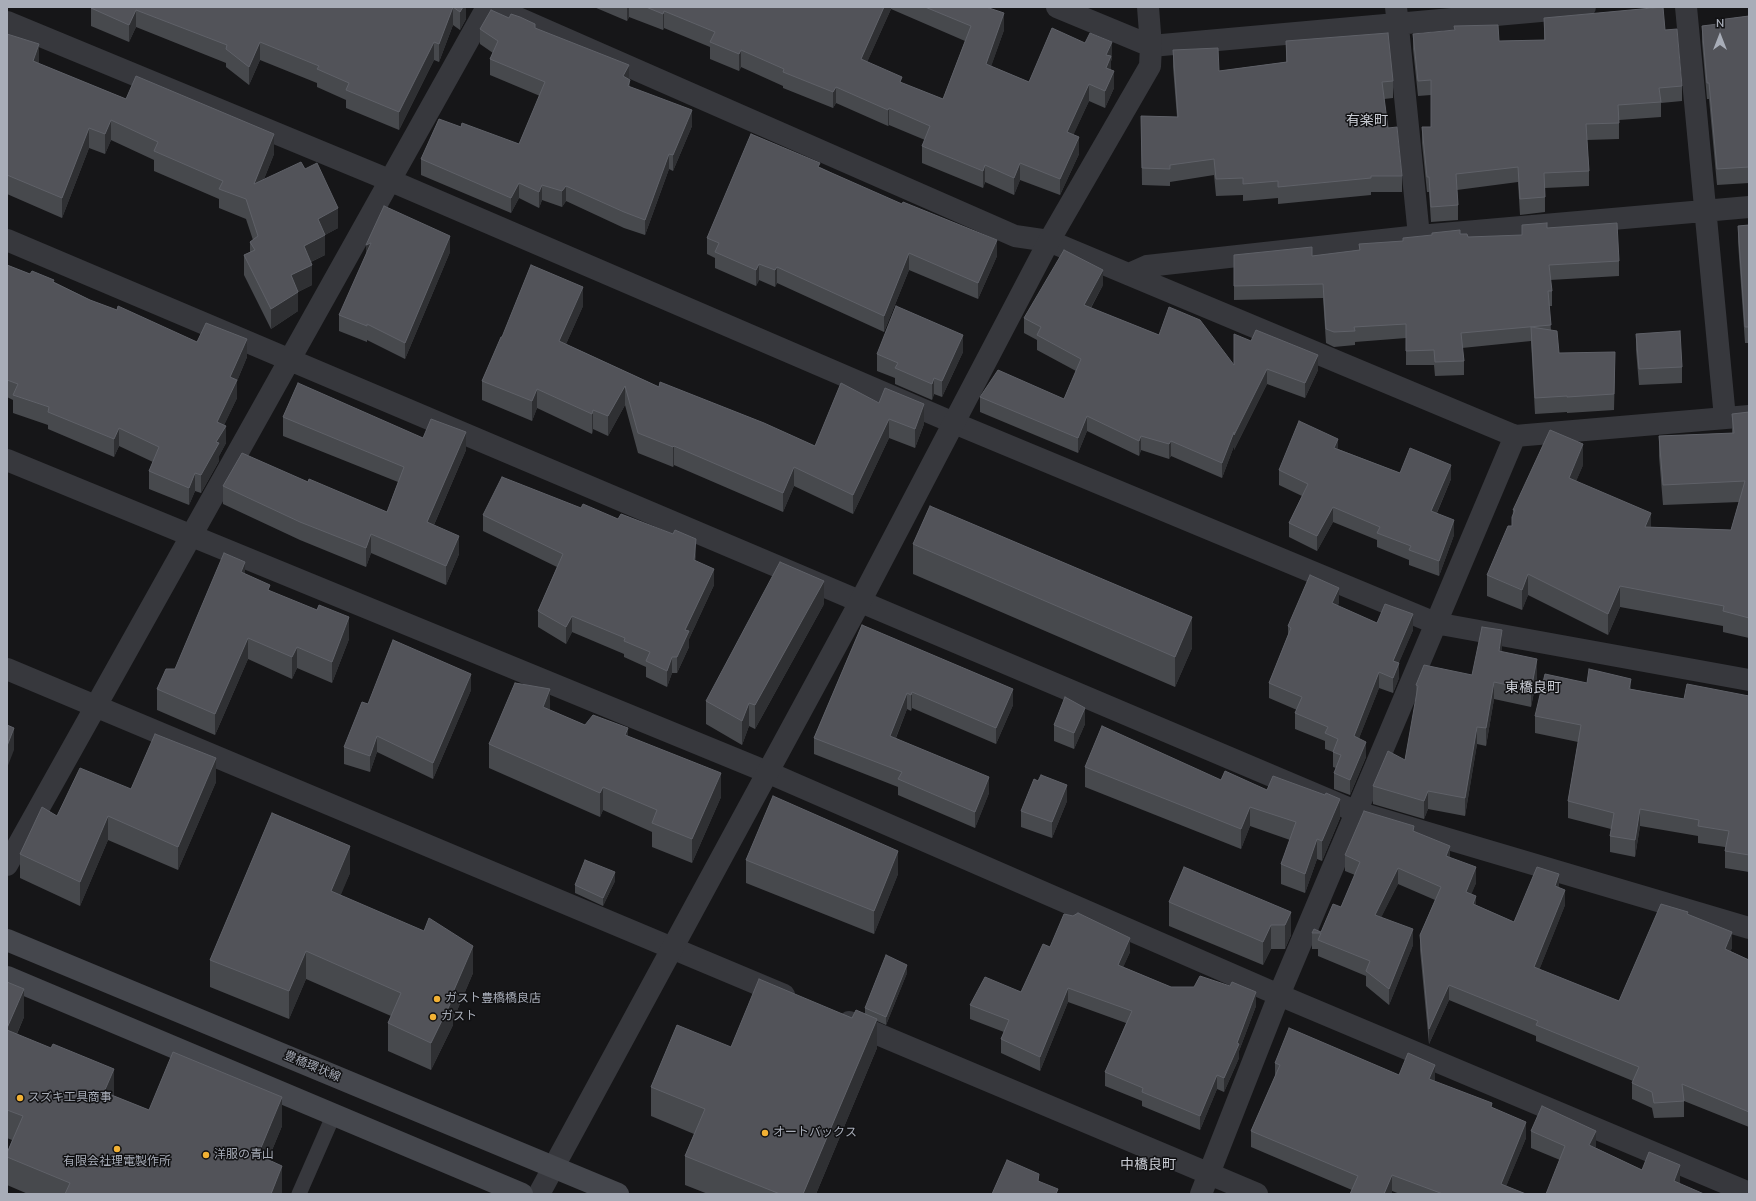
<!DOCTYPE html>
<meta charset="utf-8">
<style>
body{margin:0}
#map{position:relative;width:1756px;height:1201px;overflow:hidden;background:#161618;font-family:"Nunito Sans",sans-serif}
canvas{display:block}
.frame{position:absolute;inset:0;border:8px solid #a8adb8;pointer-events:none}
.north{position:absolute;left:1700px;top:16px;width:40px;height:40px;-webkit-text-stroke:3px #111113;paint-order:stroke;rotate:0deg;font-size:11px;font-weight:700;line-height:16px;text-align:center;color:#a8adb8}
.north::after{content:'';display:block;margin:auto;width:14px;height:18px;background:#a8adb8;clip-path:polygon(50% 0,100% 100%,50% 72%,0 100%)}
</style>
<div id="map">
<canvas width="1756" height="1201"></canvas>
<div class="frame"></div>
<div class="north">N</div>
</div>
<script>
const c = document.querySelector('canvas').getContext('2d');
c.lineJoin = 'round';
const toPath = rows => new Path2D(rows.map(r => 'M' + r).join(''));
function stroke(path, color, width, dash) { c.strokeStyle = color; c.lineWidth = width; c.lineCap = dash ? 'butt' : 'round'; c.setLineDash(dash || []); c.stroke(path); }
function fillPath(path, color) { c.fillStyle = color; c.fill(path, 'evenodd'); }
function write(font, color, halo, rows, align = 'center') {
  c.font = font + ' "Nunito Sans","Noto Sans JP",sans-serif'; c.lineWidth = 3; c.setLineDash([]); c.textBaseline = 'middle'; c.strokeStyle = halo; c.fillStyle = color; for (const [text, x, y, turn = 0] of rows) {
    c.save(); c.translate(x, y); c.rotate((+turn || 0) * Math.PI / 180); c.textAlign = isNaN(turn) ? turn : align; if (halo) c.strokeText(text, 0, 0); c.fillText(text, 0, 0); c.restore();
  }
}
const service = toPath([
 [299,1194,334,1114]
]);
const minor = toPath([
 [493,7,1015,236,1049,241,1515,436,1749,416],
 [1396,7,1419,236],
 [1686,7,1725,418],
 [7,22,389,180,954,423,1435,623,1749,680],
 [1151,46,1585,7],
 [7,240,1357,812,1749,928],
 [1129,274,1147,266,1419,236,1749,207],
 [7,460,767,772,1279,995,1749,1193],
 [7,669,784,995],
 [7,865,487,7],
 [849,1022,1257,1194],
 [1201,1194,1279,995,1515,436]
]);
const tertiary = toPath([
 [1057,7,1151,46],
 [539,1194,860,602,1049,241,1150,66,1151,46,1148,7]
]);
const secondary = toPath([
 [7,940,618,1194],
 [7,977,522,1194]
]);
const wall = toPath([
 [466,7,466,19,460,30,453,25,439,62,434,60,399,130,346,108,346,100,317,87,317,83,260,60,249,85,226,67,226,63,136,27,129,42,91,26,91,8],
 [594,7,986,7,1004,30,991,66,1029,82,1112,59,1111,61,1111,70,1114,88,1105,108,1089,101,1073,135,1079,154,1060,195,1020,180,1014,195,985,182,983,188,922,163,922,146,925,140,889,125,888,126,836,103,833,108,783,88,783,86,741,67,739,71,710,59,710,47,664,28,663,30,629,17,627,21],
 [891,9,965,41,943,99,902,83,867,62],
 [1749,16,1749,183,1717,185,1709,99,1707,99,1702,42,1702,26,1718,24,1718,20],
 [509,18,535,28,629,79,630,87,692,126,673,171,669,169,645,235,624,228,566,201,562,207,542,200,539,208,519,198,511,213,421,175,421,159,461,127,519,144,540,96,490,75,490,59,493,53,480,44,480,29],
 [1544,18,1665,30,1682,86,1682,101,1661,103,1661,117,1619,120,1619,139,1587,140,1589,171,1589,186,1545,188,1545,212,1520,215,1518,182,1457,190,1458,205,1458,220,1431,222,1429,192,1427,192,1422,143,1422,127,1431,127,1431,95,1418,96,1413,49,1413,34,1499,41,1544,40],
 [7,34,39,64,126,99,274,154,264,179,338,228,325,235,325,255,311,262,312,285,298,292,298,311,271,329,244,275,244,255,250,252,250,242,253,240,246,219,219,208,219,199,154,171,154,160,111,140,105,154,89,148,62,218,7,194],
 [1286,41,1393,81,1393,98,1384,99,1388,128,1402,176,1402,192,1371,192,1371,195,1278,204,1278,198,1243,201,1243,195,1216,196,1214,175,1170,182,1170,186,1142,185,1141,116,1177,117,1173,67,1173,50,1219,71,1286,62],
 [820,167,997,256,978,299,909,270,884,332,777,283,775,287,759,280,756,286,715,268,715,258,707,254,707,238],
 [1522,225,1547,228,1619,261,1619,276,1550,280,1552,291,1552,306,1549,306,1551,330,1559,353,1615,368,1614,410,1567,413,1567,412,1535,414,1531,341,1462,348,1464,361,1464,375,1435,376,1434,365,1406,365,1406,338,1355,342,1355,345,1334,347,1326,343,1323,298,1234,300,1234,255,1312,256,1359,250,1359,244,1403,241,1460,234,1468,237,1522,235],
 [1749,225,1749,343,1745,343,1738,242,1738,226],
 [450,252,405,359,367,340,367,342,339,331,339,315],
 [7,265,30,274,54,282,90,300,197,342,247,357,237,381,237,398,224,425,226,443,219,456,219,461,201,493,195,491,189,505,149,489,149,471,153,462,119,446,114,457,48,429,48,425,13,413,13,400,7,397],
 [1103,285,1091,308,1159,335,1234,365,1318,370,1305,398,1267,384,1234,450,1234,446,1222,478,1171,456,1169,459,1141,450,1139,456,1087,431,1078,453,980,412,980,397,1064,399,1076,371,1037,350,1037,340,1024,333,1024,318],
 [583,306,566,344,659,387,815,446,879,403,924,424,915,448,889,438,853,514,794,486,783,512,674,465,673,467,638,453,625,405,608,436,593,429,592,434,537,408,532,421,482,400,482,381,502,337],
 [1636,334,1682,367,1682,383,1639,385,1636,350],
 [963,352,942,397,934,394,932,400,895,384,895,378,877,371,877,354],
 [1749,412,1749,638,1723,632,1723,626,1620,607,1608,635,1528,595,1522,610,1487,596,1487,575,1512,526,1513,510,1583,465,1576,481,1651,527,1731,530,1739,502,1663,505,1659,456,1659,436,1732,433,1732,414],
 [283,417,423,438,466,450,434,525,459,554,446,585,371,553,366,567,300,540,223,504,223,486,308,482,387,512,398,482,283,436],
 [1338,449,1400,473,1451,479,1437,513,1454,535,1439,576,1409,565,1409,560,1377,547,1377,540,1333,522,1317,551,1289,537,1289,523,1302,496,1279,485,1279,470],
 [483,515,696,555,695,560,714,585,689,639,689,647,677,673,672,673,667,687,646,677,646,667,624,657,624,654,572,632,566,644,538,627,538,611,557,567,483,531],
 [913,544,1192,648,1175,687,913,574],
 [245,574,270,591,349,639,332,683,297,668,292,679,248,659,215,735,157,710,157,689,175,669],
 [1339,603,1337,606,1377,623,1413,630,1399,662,1399,678,1393,693,1379,688,1359,738,1366,757,1350,795,1334,789,1334,773,1336,768,1333,767,1333,752,1325,749,1325,741,1295,729,1295,713,1297,710,1269,698,1269,683,1288,635,1288,626],
 [824,604,755,729,749,726,742,745,706,724,706,701],
 [862,625,1013,705,996,744,912,708,911,711,907,709,896,738,989,793,975,828,898,795,898,787,814,754,814,738],
 [1502,648,1501,652,1537,677,1531,707,1494,699,1486,746,1477,744,1465,816,1428,809,1424,819,1373,804,1373,786,1405,760,1416,700,1416,685,1472,675],
 [1631,689,1684,699,1749,696,1749,872,1725,868,1725,847,1698,843,1698,836,1640,826,1635,857,1610,852,1610,836,1611,829,1568,818,1568,801,1578,742,1535,733,1535,716],
 [471,690,433,779,377,752,370,772,344,764,344,747],
 [550,710,585,725,628,736,721,797,692,863,652,847,652,832,603,810,600,817,489,768,489,744],
 [1085,724,1074,749,1054,741,1054,725],
 [1085,767,1221,780,1267,790,1340,818,1322,861,1317,859,1305,893,1281,884,1281,864,1290,840,1250,826,1241,849,1085,787],
 [216,782,178,870,108,840,80,906,20,878,20,854,57,816,131,789],
 [1067,801,1052,838,1021,827,1021,811],
 [1414,832,1450,857,1476,883,1471,894,1476,905,1514,922,1559,887,1565,905,1539,970,1619,1001,1688,914,1732,948,1730,951,1749,960,1749,1127,1684,1101,1684,1117,1654,1118,1652,1108,1632,1099,1632,1083,1633,1081,1536,1041,1536,1036,1449,1000,1429,1044,1420,950,1420,935,1435,900,1398,884,1381,917,1413,945,1389,1005,1366,986,1366,976,1318,956,1318,949,1312,949,1312,933,1321,932,1341,907,1355,875,1345,871,1345,855],
 [746,860,898,874,874,934,746,883],
 [350,873,340,895,473,973,453,1020,453,1025,431,1070,388,1051,388,1023,391,1016,306,979,289,1019,210,987,210,960],
 [615,881,603,906,575,893,575,885],
 [1169,902,1291,912,1291,935,1285,949,1271,949,1263,965,1169,926],
 [1050,947,1130,952,1123,967,1171,987,1256,1006,1239,1051,1239,1058,1224,1092,1217,1089,1200,1130,1142,1106,1142,1101,1105,1086,1105,1072,1126,1023,1068,1002,1040,1071,1001,1053,1001,1039,1004,1032,970,1019,970,1005,1021,992],
 [907,973,886,1025,877,1021,877,1048,816,1194,708,1194,685,1185,685,1156,694,1134,651,1116,651,1087,731,1047,852,1018,865,1014,865,1008],
 [7,982,24,1017,17,1034,114,1096,149,1110,282,1126,268,1160,282,1194,28,1194,7,1185,7,1153,12,1140,7,1138],
 [1275,1063,1399,1075,1435,1082,1492,1108,1526,1138,1506,1186,1526,1194,1400,1194,1392,1191,1391,1194,1350,1194,1352,1190,1251,1147,1251,1131,1275,1077],
 [1531,1131,1596,1148,1642,1170,1680,1182,1680,1183,1560,1160,1531,1148]
]);
const shadedWall = toPath([
 [453,7,453,25,439,62,439,44],
 [463,7,466,7,466,19,460,30,460,12],
 [627,7,629,7,629,17,627,21],
 [884,7,891,7,891,9,861,76,861,59],
 [136,10,136,27,129,42,129,25],
 [664,11,664,28,663,30,663,14],
 [1004,13,1004,30,986,81,986,64],
 [260,42,260,60,249,85,249,67],
 [434,42,434,60,399,130,399,112],
 [1112,42,1112,59,1111,61,1111,73,1106,84,1106,55],
 [39,44,39,64,33,81,33,61],
 [741,50,741,67,739,71,739,54],
 [629,65,629,80,623,76],
 [1114,71,1114,88,1105,108,1105,91],
 [630,80,630,95,628,86],
 [1089,84,1089,101,1067,149,1067,132],
 [836,87,836,103,833,108,833,92],
 [889,108,889,125,888,126,888,110],
 [692,110,692,126,673,171,673,155],
 [111,120,111,140,105,154,105,134],
 [89,128,89,148,62,218,62,198],
 [274,134,274,154,254,204,254,184],
 [1079,137,1079,154,1060,195,1060,179],
 [669,154,669,169,645,235,645,220],
 [1020,163,1020,180,1014,195,1014,178],
 [985,165,985,182,983,188,983,171],
 [519,183,519,198,511,213,511,198],
 [542,185,542,200,539,208,539,192],
 [566,186,566,201,562,207,562,191],
 [338,208,338,228,325,235,325,255,304,265,304,246,318,219],
 [450,236,450,252,405,359,405,343],
 [997,240,997,256,978,299,978,283],
 [371,243,366,261,366,245],
 [909,253,909,270,884,332,884,316],
 [759,264,759,280,756,286,756,270],
 [312,265,312,285,298,292,298,311,271,329,271,309,291,275],
 [777,267,777,283,775,287,775,270],
 [1103,270,1103,285,1084,320,1084,305],
 [583,287,583,306,559,360,559,341],
 [963,335,963,352,942,397,942,381],
 [247,339,247,357,237,381,237,398,217,440,217,422,230,377],
 [1318,355,1318,370,1305,398,1305,383],
 [1267,369,1267,384,1234,450,1234,446,1222,478,1222,463,1234,432],
 [934,378,934,394,932,400,932,384],
 [625,386,625,405,608,436,608,416],
 [537,389,537,408,532,421,532,401],
 [924,404,924,424,915,448,915,429],
 [593,410,593,429,592,434,592,414],
 [1087,416,1087,431,1078,453,1078,438],
 [889,419,889,438,853,514,853,495],
 [226,426,226,443,219,456,219,461,201,493,201,475,216,442],
 [119,428,119,446,114,457,114,439],
 [466,432,466,450,427,541,427,522],
 [1141,436,1141,450,1139,456,1139,441],
 [1338,439,1338,453,1334,448],
 [1171,441,1171,456,1169,459,1169,444],
 [1583,444,1583,465,1569,498,1569,478],
 [674,446,674,465,673,467,673,447],
 [1451,465,1451,479,1431,526,1431,511],
 [794,467,794,486,783,512,783,493],
 [195,473,195,491,189,505,189,488],
 [1333,507,1333,522,1317,551,1317,536],
 [1651,513,1651,534,1645,527],
 [1454,520,1454,535,1439,576,1439,561],
 [371,534,371,553,366,567,366,548],
 [459,536,459,554,446,585,446,566],
 [696,539,696,555,694,576,694,560],
 [245,562,245,584,241,572],
 [714,569,714,585,689,639,689,647,677,673,677,657,685,630],
 [1528,574,1528,595,1522,610,1522,590],
 [824,581,824,604,755,729,755,705],
 [1620,586,1620,607,1608,635,1608,614],
 [1339,588,1339,603,1332,619,1332,603],
 [1413,614,1413,630,1393,677,1393,661],
 [572,616,572,632,566,644,566,627],
 [349,617,349,639,332,683,332,662],
 [1192,617,1192,648,1175,687,1175,657],
 [1502,630,1502,648,1499,669,1499,651],
 [248,638,248,659,215,735,215,714],
 [297,647,297,668,292,679,292,657],
 [672,657,672,673,667,687,667,671],
 [1537,659,1537,677,1531,707,1531,690],
 [1399,663,1399,678,1393,693,1393,678],
 [1379,672,1379,688,1354,751,1354,736],
 [471,674,471,690,433,779,433,763],
 [1631,679,1631,696,1629,689],
 [1494,682,1494,699,1486,746,1486,728],
 [550,689,550,713,543,707],
 [1013,689,1013,705,996,744,996,728],
 [912,692,912,708,911,711,911,695],
 [907,693,907,709,890,752,890,736],
 [749,703,749,726,742,745,742,721],
 [1085,708,1085,724,1074,749,1074,733],
 [1477,727,1477,744,1465,816,1465,798],
 [14,728,14,750,7,768,7,746],
 [628,728,628,752,625,735],
 [377,736,377,752,370,772,370,756],
 [1366,742,1366,757,1350,795,1350,780],
 [216,758,216,782,178,870,178,847],
 [721,773,721,797,692,863,692,839],
 [989,777,989,793,975,828,975,812],
 [1067,785,1067,801,1052,838,1052,822],
 [603,787,603,810,600,817,600,793],
 [1428,791,1428,809,1424,819,1424,801],
 [1340,799,1340,818,1322,861,1322,841],
 [1250,807,1250,826,1241,849,1241,829],
 [1640,809,1640,826,1635,857,1635,840],
 [108,816,108,840,80,906,80,882],
 [1317,839,1317,859,1305,893,1305,874],
 [350,846,350,873,331,919,331,891],
 [1450,846,1450,862,1446,856],
 [898,851,898,874,874,934,874,911],
 [1476,867,1476,883,1466,908,1466,892],
 [1398,868,1398,884,1375,930,1375,915],
 [615,872,615,881,603,906,603,898],
 [1559,874,1559,889,1555,886],
 [1565,890,1565,905,1534,983,1534,967],
 [1476,896,1476,912,1473,904],
 [1291,912,1291,935,1285,949,1285,925],
 [1271,925,1271,949,1263,965,1263,942],
 [1413,929,1413,945,1389,1005,1389,989],
 [1732,932,1732,948,1725,965,1725,949],
 [1130,938,1130,952,1118,979,1118,965],
 [473,946,473,973,453,1020,453,1025,431,1070,431,1043],
 [306,951,306,979,289,1019,289,991],
 [907,965,907,973,886,1025,886,1017],
 [1449,985,1449,1000,1429,1044,1429,1029],
 [1068,988,1068,1002,1040,1071,1040,1057],
 [24,989,24,1017,7,1056,7,1028],
 [1256,992,1256,1006,1239,1051,1239,1058,1224,1092,1224,1078],
 [877,1019,877,1048,816,1194,803,1194],
 [1435,1065,1435,1082,1429,1079],
 [114,1069,114,1097,104,1092],
 [1217,1075,1217,1089,1200,1130,1200,1116],
 [282,1097,282,1126,258,1184,258,1155],
 [1526,1122,1526,1138,1503,1194,1501,1184],
 [1596,1131,1596,1148,1589,1145],
 [1680,1165,1680,1182,1675,1194,1674,1181],
 [282,1166,282,1194,271,1194],
 [1392,1175,1392,1191,1391,1194,1384,1194]
]);
const building = toPath([
 [92,7,463,7,460,12,453,7,439,44,434,42,399,112,346,90,349,83,317,69,319,66,260,42,249,67,226,49,227,45,136,10,129,25,91,8,92,7],
 [646,7,884,7,861,59,902,77,900,82,943,99,971,26,925,7,986,7,1004,13,986,64,1029,82,1052,28,1085,43,1090,33,1112,42,1106,55,1111,56,1106,68,1114,71,1105,91,1089,84,1067,132,1079,137,1060,179,1020,163,1014,178,985,165,983,171,922,146,930,126,889,108,888,110,836,87,833,92,783,72,784,69,741,50,739,54,710,42,715,32,664,11,663,14,646,7],
 [1663,7,1665,30,1677,29,1682,86,1659,88,1661,102,1618,105,1619,123,1586,124,1589,171,1544,173,1545,197,1520,199,1518,167,1456,174,1458,205,1431,207,1429,177,1427,177,1422,127,1431,127,1431,80,1418,81,1413,34,1455,30,1454,26,1498,25,1499,41,1545,40,1544,18,1663,7],
 [491,10,509,18,511,14,520,17,535,24,535,28,629,65,623,76,630,80,628,86,692,110,673,155,669,154,645,220,624,212,566,186,562,191,542,185,539,192,519,183,511,198,421,159,439,119,461,127,462,123,519,144,545,82,490,59,498,41,480,29,491,10],
 [1749,16,1749,167,1717,169,1709,83,1707,83,1702,26,1718,24,1718,20,1749,16],
 [1388,33,1393,81,1382,82,1388,128,1397,127,1402,176,1371,176,1371,178,1278,187,1278,181,1243,184,1243,178,1216,179,1214,159,1170,165,1170,169,1142,168,1141,116,1178,117,1173,50,1218,48,1219,71,1287,62,1286,41,1388,33],
 [7,34,39,44,33,61,126,99,136,76,274,134,254,184,301,162,305,169,317,163,338,208,318,219,325,235,304,246,312,265,291,275,298,292,271,309,244,255,255,250,250,242,258,236,246,199,219,189,223,181,154,151,158,142,111,120,105,134,89,128,62,198,7,175,7,34],
 [751,134,820,163,818,167,902,204,903,202,997,240,978,283,909,253,884,316,777,267,775,270,759,264,756,270,715,252,719,243,707,238,751,134],
 [384,206,450,236,405,343,367,324,367,326,339,315,371,243,366,245,384,206],
 [1547,223,1547,228,1617,223,1619,261,1549,265,1552,291,1548,291,1551,325,1461,333,1464,361,1435,362,1434,350,1406,351,1406,324,1354,327,1355,331,1334,332,1326,329,1323,284,1234,286,1234,255,1312,247,1312,256,1360,250,1359,244,1403,241,1403,238,1432,235,1432,233,1460,230,1460,234,1467,234,1468,237,1522,235,1522,225,1547,223],
 [1749,225,1749,327,1745,327,1738,226,1749,225],
 [1064,250,1103,270,1084,305,1159,335,1169,307,1200,320,1234,365,1234,334,1251,341,1256,330,1318,355,1305,383,1267,369,1234,435,1234,432,1222,463,1171,441,1169,444,1141,436,1139,441,1087,416,1078,438,980,397,998,370,1064,399,1081,359,1037,335,1041,327,1024,318,1064,250],
 [7,265,30,274,32,271,54,280,53,282,90,300,117,310,118,306,197,342,206,323,247,339,230,377,237,380,217,422,226,426,216,442,219,443,201,475,195,473,189,488,149,471,159,447,119,428,114,439,48,412,49,407,13,395,18,384,7,380,7,265],
 [531,265,583,287,559,341,659,387,660,382,764,423,815,446,841,383,879,403,885,388,924,404,915,429,889,419,853,495,794,467,783,493,674,446,673,447,638,433,625,386,608,416,593,410,592,414,537,389,532,401,482,381,501,337,502,337,531,265],
 [896,306,963,335,942,381,934,378,932,384,895,368,898,363,877,354,896,306],
 [1531,327,1557,331,1559,353,1615,352,1614,394,1567,397,1567,396,1535,398,1531,327],
 [1680,331,1682,367,1639,369,1636,334,1680,331],
 [298,383,423,438,431,419,466,432,427,522,459,536,446,566,371,534,366,548,300,522,223,486,242,453,308,482,309,479,387,512,404,467,283,417,298,383],
 [1749,412,1749,618,1723,611,1724,606,1620,586,1608,614,1528,574,1522,590,1487,575,1508,526,1512,526,1512,517,1515,510,1513,510,1550,430,1583,444,1569,478,1651,513,1645,527,1731,530,1745,481,1663,485,1659,436,1734,433,1732,414,1749,412],
 [1299,421,1338,439,1334,448,1400,473,1410,448,1451,465,1431,511,1454,520,1439,561,1409,550,1411,546,1377,533,1380,527,1333,507,1317,536,1289,523,1308,484,1279,470,1299,421],
 [502,477,581,508,583,504,618,519,621,514,673,534,675,530,696,539,694,560,714,569,685,630,689,631,677,657,672,657,667,671,646,661,650,652,624,641,625,638,572,616,566,627,538,611,563,554,483,515,502,477],
 [930,506,1192,617,1175,657,913,544,930,506],
 [224,553,245,562,241,572,270,585,268,590,317,610,319,605,349,617,332,662,297,647,292,657,248,638,215,714,157,689,166,669,175,669,224,553],
 [780,562,824,581,755,705,749,703,742,721,706,701,780,562],
 [1310,575,1339,588,1332,603,1377,623,1385,604,1413,614,1393,661,1399,663,1393,678,1379,672,1354,736,1366,742,1350,780,1334,773,1341,755,1333,752,1338,739,1325,733,1328,727,1295,713,1302,697,1269,683,1291,628,1288,626,1310,575],
 [862,625,1013,689,996,728,912,692,911,695,907,693,890,736,989,777,975,812,898,779,902,772,814,738,862,625],
 [1482,627,1502,630,1499,651,1537,659,1531,690,1494,682,1486,728,1477,727,1465,798,1428,791,1424,801,1373,786,1388,751,1405,760,1418,686,1416,685,1424,665,1472,675,1482,627],
 [393,640,471,674,433,763,377,736,370,756,344,747,362,702,368,704,393,640],
 [1589,669,1631,679,1629,689,1684,699,1687,684,1749,696,1749,855,1725,851,1729,831,1698,826,1699,820,1640,809,1635,840,1610,836,1614,813,1568,801,1581,725,1535,716,1545,674,1587,683,1589,669],
 [515,683,550,689,543,707,585,725,593,715,628,728,625,735,721,773,692,839,652,823,657,810,603,787,600,793,489,744,515,683],
 [1065,697,1085,708,1074,733,1054,725,1065,697],
 [7,725,14,728,7,746,7,725],
 [1102,726,1221,780,1225,771,1267,790,1273,776,1325,795,1326,793,1340,799,1322,841,1317,839,1305,874,1281,864,1296,822,1250,807,1241,829,1085,767,1102,726],
 [155,734,216,758,178,847,108,816,80,882,20,854,42,807,57,816,80,768,131,789,155,734],
 [1041,775,1067,785,1052,822,1021,811,1034,779,1038,781,1041,775],
 [773,796,898,851,874,911,746,860,773,796],
 [1364,811,1414,826,1413,831,1450,846,1446,856,1476,867,1466,892,1476,896,1473,904,1514,922,1537,867,1559,874,1555,886,1565,890,1534,967,1619,1001,1661,904,1688,912,1687,914,1732,932,1725,949,1749,960,1749,1112,1682,1084,1684,1101,1654,1103,1652,1092,1632,1083,1639,1067,1536,1025,1538,1021,1449,985,1429,1029,1420,935,1441,887,1398,868,1375,915,1413,929,1389,989,1366,971,1370,961,1318,940,1321,933,1312,933,1314,929,1321,932,1333,904,1341,907,1360,862,1345,855,1364,811],
 [272,813,350,846,331,891,424,931,429,918,473,946,451,997,453,998,431,1043,388,1023,401,993,306,951,289,991,210,960,272,813],
 [585,860,615,872,603,898,575,885,585,860],
 [1184,867,1291,912,1285,925,1271,925,1263,942,1169,902,1184,867],
 [1078,913,1130,938,1118,965,1171,987,1194,987,1200,976,1230,986,1232,982,1256,992,1237,1043,1239,1044,1224,1078,1217,1075,1200,1116,1142,1092,1143,1088,1105,1072,1132,1011,1068,988,1040,1057,1001,1039,1009,1020,970,1005,985,977,1021,992,1043,944,1050,947,1064,914,1073,916,1078,913],
 [886,955,907,965,886,1017,865,1008,886,955],
 [759,979,852,1018,856,1010,877,1019,803,1194,780,1194,685,1156,705,1109,651,1087,677,1025,731,1047,759,979],
 [7,982,24,989,7,1028,7,982],
 [1289,1028,1399,1075,1408,1053,1435,1065,1429,1079,1492,1103,1491,1107,1526,1122,1501,1184,1526,1194,1443,1194,1392,1175,1384,1194,1350,1194,1358,1176,1251,1131,1280,1065,1275,1063,1289,1028],
 [7,1030,51,1048,53,1044,114,1069,104,1092,149,1110,173,1052,282,1097,258,1155,282,1166,271,1194,65,1194,70,1183,7,1157,7,1153,23,1116,7,1110,7,1030],
 [1542,1106,1596,1131,1589,1145,1642,1170,1649,1152,1680,1165,1674,1181,1704,1194,1546,1194,1565,1146,1531,1131,1542,1106],
 [1007,1160,1039,1174,1038,1181,1058,1189,1056,1194,992,1194,1007,1160]
]);
const markers = [
 [437,999,4,"#f2b134"],
 [433,1017,4,"#f2b134"],
 [20,1098,4,"#f2b134"],
 [765,1133,4,"#f2b134"],
 [117,1149,4,"#f2b134"],
 [206,1155,4,"#f2b134"]
];
const poiNames = [
 ["ガスト豊橋橋良店",445,999],
 ["ガスト",441,1017],
 ["スズキ工具商事",28,1098],
 ["オートバックス",773,1133],
 ["洋服の青山",214,1155],
 ["有限会社理電製作所",117,1162,"center"]
];
const streetNames = [
 ["豊橋環状線",312,1067,23]
];
const quarterNames = [
 ["有楽町",1367,122],
 ["東橋良町",1533,689],
 ["中橋良町",1148,1166]
];
stroke(service, '#37383d', 15);
stroke(minor, '#37383d', 22);
stroke(tertiary, '#37383d', 22);
stroke(secondary, '#45474d', 22);
fillPath(wall, '#47494d');
fillPath(shadedWall, '#2f3033');
fillPath(building, '#525359');
stroke(building, '#5f6168', 1);
for (const [x, y, r, color] of markers) { const dot = new Path2D(); dot.arc(x, y, r, 0, 2 * Math.PI); c.fillStyle = color; c.fill(dot); stroke(dot, '#111113', 1.5); }
write('12px', '#a8adb8', '#111113', poiNames, 'left');
write('12px', '#a8adb8', '#111113', streetNames);
write('14px', '#c9ccd4', '#111113', quarterNames);
</script>
